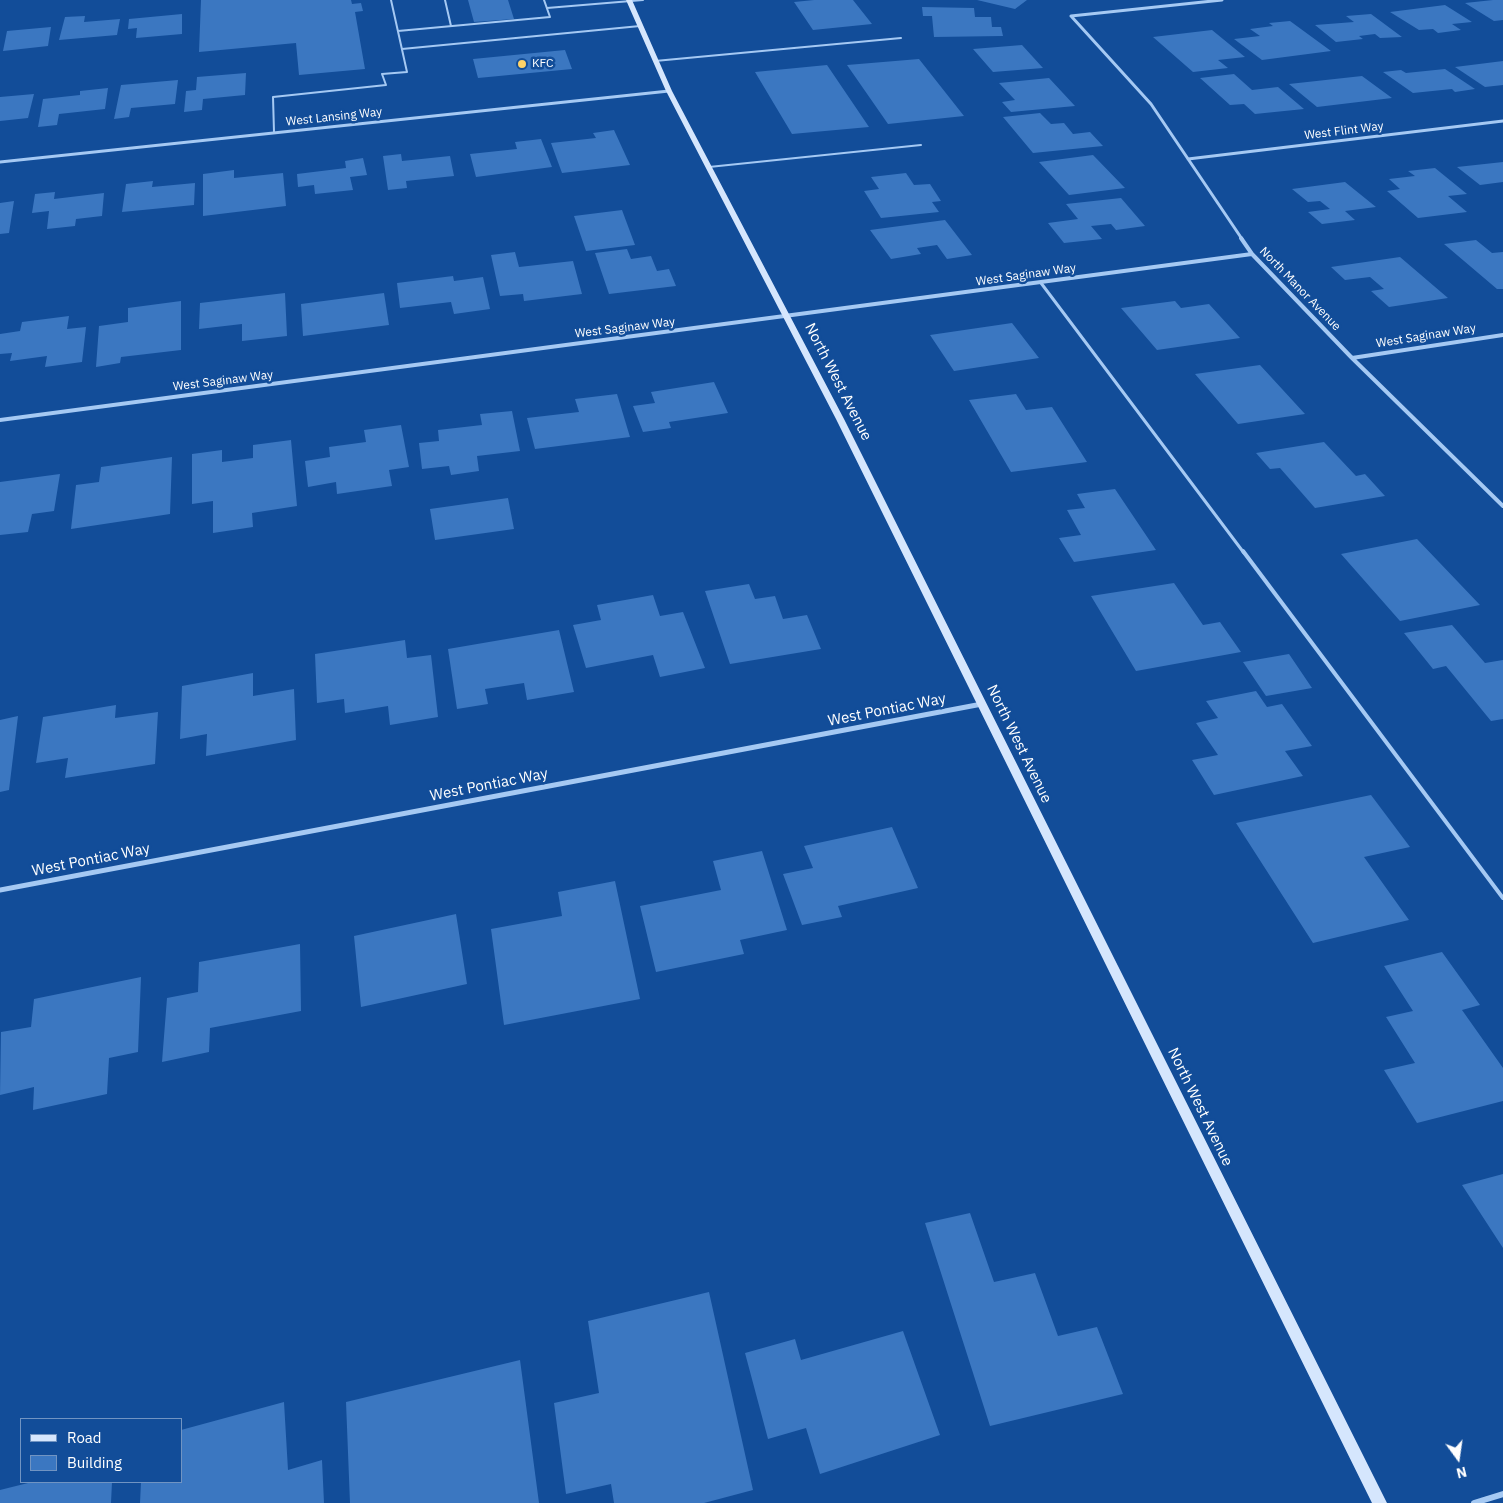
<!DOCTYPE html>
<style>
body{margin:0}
#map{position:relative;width:1503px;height:1503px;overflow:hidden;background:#124d99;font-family:"IBM Plex Sans",sans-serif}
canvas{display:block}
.legend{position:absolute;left:20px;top:1418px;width:162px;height:65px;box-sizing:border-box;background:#124d99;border:1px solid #7194c2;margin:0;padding:6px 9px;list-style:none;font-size:15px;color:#fff}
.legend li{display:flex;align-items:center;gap:10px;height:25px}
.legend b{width:25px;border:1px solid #7194c2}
.north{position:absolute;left:1433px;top:1433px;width:50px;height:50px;-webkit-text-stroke:4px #124d99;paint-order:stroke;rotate:166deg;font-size:14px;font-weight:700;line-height:20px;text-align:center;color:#fff}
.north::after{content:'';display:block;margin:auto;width:18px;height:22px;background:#fff;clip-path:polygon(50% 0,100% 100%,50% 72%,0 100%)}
</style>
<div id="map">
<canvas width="1503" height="1503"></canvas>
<ul class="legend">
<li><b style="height:6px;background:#d5e6fd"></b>Road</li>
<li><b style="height:14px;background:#3b77c1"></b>Building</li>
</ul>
<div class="north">N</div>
</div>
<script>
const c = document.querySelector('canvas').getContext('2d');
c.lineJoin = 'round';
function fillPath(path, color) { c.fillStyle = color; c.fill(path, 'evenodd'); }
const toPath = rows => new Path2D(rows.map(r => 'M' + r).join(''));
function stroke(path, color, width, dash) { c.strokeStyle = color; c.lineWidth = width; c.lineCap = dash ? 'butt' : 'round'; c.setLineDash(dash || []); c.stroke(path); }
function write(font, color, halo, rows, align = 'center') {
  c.font = font + ' "IBM Plex Sans",sans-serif'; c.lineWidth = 5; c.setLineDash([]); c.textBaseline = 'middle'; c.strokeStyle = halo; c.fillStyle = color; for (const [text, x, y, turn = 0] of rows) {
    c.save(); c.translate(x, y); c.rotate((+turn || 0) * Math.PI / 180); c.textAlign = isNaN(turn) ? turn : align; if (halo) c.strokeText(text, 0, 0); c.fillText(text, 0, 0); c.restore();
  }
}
const building = toPath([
 [201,0,351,0,352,4,361,3,363,11,355,12,365,69,299,75,296,43,199,52],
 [468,0,508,0,514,19,474,22],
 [814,0,853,0,872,24,813,30,794,2],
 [977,0,1027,0,1015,9],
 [1493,0,1503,0,1503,20,1494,21,1465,3],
 [1445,5,1472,22,1452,24,1461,30,1438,33,1433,29,1419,30,1390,12],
 [922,7,974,8,975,17,991,17,992,27,1001,27,1003,36,934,37,932,16,923,16],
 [182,14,182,34,136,38,137,28,128,29,129,19],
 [1371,14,1402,37,1380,38,1375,34,1359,36,1363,39,1336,42,1315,25,1354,22,1346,16],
 [85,16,84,22,120,19,117,35,59,40,65,17],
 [1290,21,1331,51,1262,60,1234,39,1260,36,1250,29,1273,26,1269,23],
 [51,27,48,46,3,51,7,31],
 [1212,30,1245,57,1218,60,1228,68,1193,72,1153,37],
 [1022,45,1043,68,993,72,973,49],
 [565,50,572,69,478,78,473,59],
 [919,59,964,116,888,124,847,65],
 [1503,61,1503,85,1485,87,1455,67],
 [827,65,869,127,792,134,755,72],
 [1445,69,1475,89,1455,92,1452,89,1413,93,1383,72,1401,70,1406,73],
 [246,73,245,95,203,99,202,110,184,112,186,91,196,90,197,77],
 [1234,74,1252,90,1278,87,1304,109,1255,114,1244,104,1230,105,1200,78],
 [1362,76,1392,98,1317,107,1289,84],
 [1049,78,1075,106,1011,112,1002,102,1015,100,999,83],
 [178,80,175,104,131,108,129,117,114,119,121,85],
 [108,88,105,109,59,114,57,125,38,127,43,99,80,95,80,91],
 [34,94,28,118,0,121,0,97],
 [1040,113,1051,124,1064,123,1073,134,1090,132,1103,146,1033,153,1003,117],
 [614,130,630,165,562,173,551,143,596,138,593,133],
 [541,139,552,167,476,177,470,154,517,149,515,142],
 [401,154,402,161,450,156,454,176,406,181,407,188,388,190,383,156],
 [1093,155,1125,188,1069,195,1039,162],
 [363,158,367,175,350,177,353,190,315,194,314,185,298,187,297,174,346,168,345,161],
 [1503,162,1503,182,1480,185,1457,167],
 [1435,168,1467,194,1448,196,1467,212,1418,218,1387,191,1400,189,1389,179,1415,176,1408,171],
 [234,170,234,178,283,173,286,206,203,216,203,174],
 [906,173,914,185,930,184,941,201,932,202,939,212,881,218,864,191,879,189,871,177],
 [153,181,152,187,195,183,194,205,122,212,126,184],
 [1345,182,1376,207,1345,211,1355,220,1322,224,1308,212,1330,209,1320,201,1308,202,1292,189],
 [55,192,54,199,104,193,102,216,76,219,75,226,47,229,49,211,32,213,35,194],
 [1121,198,1145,226,1116,230,1111,224,1091,226,1102,239,1064,243,1048,223,1078,219,1066,204],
 [14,201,9,233,0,234,0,203],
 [622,210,635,245,586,251,574,216],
 [945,220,972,255,947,259,937,245,917,248,921,254,891,259,870,230],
 [1476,240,1492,253,1503,252,1503,289,1497,289,1444,244],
 [627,249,631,259,651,256,657,271,669,269,676,286,609,294,595,253],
 [515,252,519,267,573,261,582,294,524,301,523,294,500,296,491,255],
 [1400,257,1448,298,1389,307,1371,291,1384,289,1370,277,1345,280,1331,267],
 [453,276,454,281,483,277,490,309,454,314,451,302,400,308,397,283],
 [285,293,287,336,242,341,242,324,199,329,200,303],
 [384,293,389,325,303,336,301,304],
 [181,301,181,350,121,357,120,363,96,367,99,326,128,322,128,308],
 [1175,301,1181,308,1209,304,1240,338,1157,350,1121,308],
 [69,316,67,329,86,327,82,362,45,367,47,356,10,361,12,353,0,354,0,334,20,331,22,322],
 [1012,323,1039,358,954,371,930,335],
 [1260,365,1305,414,1238,424,1195,374],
 [714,382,728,413,669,422,671,428,643,432,633,406,655,403,651,392],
 [617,394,630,437,535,449,527,418,579,412,575,399],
 [1016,394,1026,410,1052,407,1087,462,1011,472,969,400],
 [512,411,520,451,477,456,479,471,451,475,449,466,422,469,419,443,439,441,438,430,482,425,480,414],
 [401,425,409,467,389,470,392,486,337,494,336,482,308,487,305,461,330,457,329,447,366,442,364,430],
 [291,440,297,506,252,513,253,527,213,533,213,501,192,504,192,454,222,450,222,462,253,458,253,445],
 [1324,442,1356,476,1365,474,1385,496,1315,508,1280,468,1270,469,1256,453],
 [172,457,170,514,71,529,76,485,99,482,101,467],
 [60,474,54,511,32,514,28,532,0,535,0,482],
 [1115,489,1156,550,1074,562,1059,538,1081,535,1067,510,1085,508,1077,494],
 [508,498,514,529,435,540,430,509],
 [1417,539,1480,605,1400,621,1341,554],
 [1174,583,1203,625,1220,622,1241,652,1136,671,1091,596],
 [749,584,755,599,775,596,783,619,807,615,821,649,730,664,705,591],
 [653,595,660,616,683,612,705,668,660,677,653,655,586,668,573,625,601,620,597,605],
 [1452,625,1485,663,1503,660,1503,719,1491,721,1446,666,1433,669,1404,633],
 [559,630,574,692,527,700,524,683,485,689,488,704,457,709,448,649],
 [405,640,407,658,431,655,438,717,390,725,388,706,345,713,344,699,317,703,315,654],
 [1289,654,1312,688,1266,696,1243,662],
 [253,673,253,696,294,689,296,740,206,756,207,734,180,739,182,686],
 [1256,691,1267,707,1282,704,1312,746,1285,751,1303,776,1214,795,1192,760,1218,755,1196,723,1218,718,1206,701],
 [116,705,115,718,158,712,155,764,65,778,68,758,36,763,43,717],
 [18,716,9,790,0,792,0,720],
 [1371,795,1410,847,1364,857,1409,920,1313,943,1236,823],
 [892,827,918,888,838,906,842,917,802,925,783,874,813,868,804,846],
 [762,851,787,930,740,940,744,954,656,972,640,906,721,890,713,861],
 [615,881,640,999,504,1025,491,929,562,916,558,892],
 [456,914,467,984,361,1007,354,936],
 [300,944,301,1011,210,1028,209,1052,162,1062,167,998,198,992,199,962],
 [1442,952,1480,1005,1462,1010,1503,1068,1503,1101,1417,1123,1384,1070,1415,1063,1386,1017,1413,1011,1384,966],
 [141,977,138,1052,109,1058,107,1094,33,1110,34,1087,0,1095,1,1032,31,1027,34,999],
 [1503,1174,1503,1248,1462,1185],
 [970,1213,994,1282,1035,1273,1058,1336,1097,1327,1123,1394,990,1426,925,1223],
 [709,1292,753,1490,704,1503,614,1503,611,1484,566,1494,554,1403,599,1393,588,1321],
 [903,1331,940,1435,820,1474,806,1428,768,1439,745,1353,795,1339,801,1360],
 [520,1360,539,1503,350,1503,346,1402],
 [284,1402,288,1470,322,1460,324,1503,140,1503,141,1482,181,1482,181,1430],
 [32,1482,112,1482,111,1503,0,1503,0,1490]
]);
const laneFar2 = toPath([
 [445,0,451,26],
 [547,8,643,0],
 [398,31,550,17,544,0],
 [402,49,640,26],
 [655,61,901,38],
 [274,132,273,97,386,85,382,74,407,72,391,0],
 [709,167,921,145]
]);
const laneFar1 = toPath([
 [1041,283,1244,553]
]);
const lane = toPath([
 [1243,551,1503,898]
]);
const streetFar3 = toPath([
 [1071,16,1151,104,1242,239],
 [1071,16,1222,0],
 [1188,159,1503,121],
 [0,162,669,91]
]);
const streetFar2 = toPath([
 [1241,238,1252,254,1352,358,1503,506],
 [1352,358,1503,335],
 [0,420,1252,254]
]);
const streetFar1 = toPath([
 [0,890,982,704]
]);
const street = toPath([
 [1474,1503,1503,1494]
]);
const secondary = toPath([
 [626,0,632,0,672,91,844,419,1387,1503,1372,1503,836,419,666,91,626,0]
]);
const markers = [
 [522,64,5,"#ffd368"]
];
const farPoinames = [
 ["KFC",532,64]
];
const farStreetnames = [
 ["West Lansing Way",334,117,-6],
 ["West Flint Way",1344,131,-7],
 ["West Saginaw Way",1026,275,-8],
 ["North Manor Avenue",1300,289,46],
 ["West Saginaw Way",625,328,-7],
 ["West Saginaw Way",1426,336,-9],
 ["West Saginaw Way",223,381,-7]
];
const streetNames = [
 ["North West Avenue",838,382,63],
 ["West Pontiac Way",887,710,-11],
 ["North West Avenue",1019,744,64],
 ["West Pontiac Way",489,785,-11],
 ["West Pontiac Way",91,860,-11],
 ["North West Avenue",1200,1107,64]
];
fillPath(building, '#3b77c1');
stroke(laneFar2, '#a5c9f3', 2);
stroke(laneFar1, '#a5c9f3', 3);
stroke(lane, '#a5c9f3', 4);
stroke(streetFar3, '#a5c9f3', 3);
stroke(streetFar2, '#a5c9f3', 4);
stroke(streetFar1, '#a5c9f3', 5);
stroke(street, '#a5c9f3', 6);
fillPath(secondary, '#d5e6fd');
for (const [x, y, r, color] of markers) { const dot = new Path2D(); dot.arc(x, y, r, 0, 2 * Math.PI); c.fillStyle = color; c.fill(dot); stroke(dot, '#124d99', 2); }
write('12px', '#fff', '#124d99', farPoinames, 'left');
write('12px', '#fff', '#124d99', farStreetnames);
write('15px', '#fff', '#124d99', streetNames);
</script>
